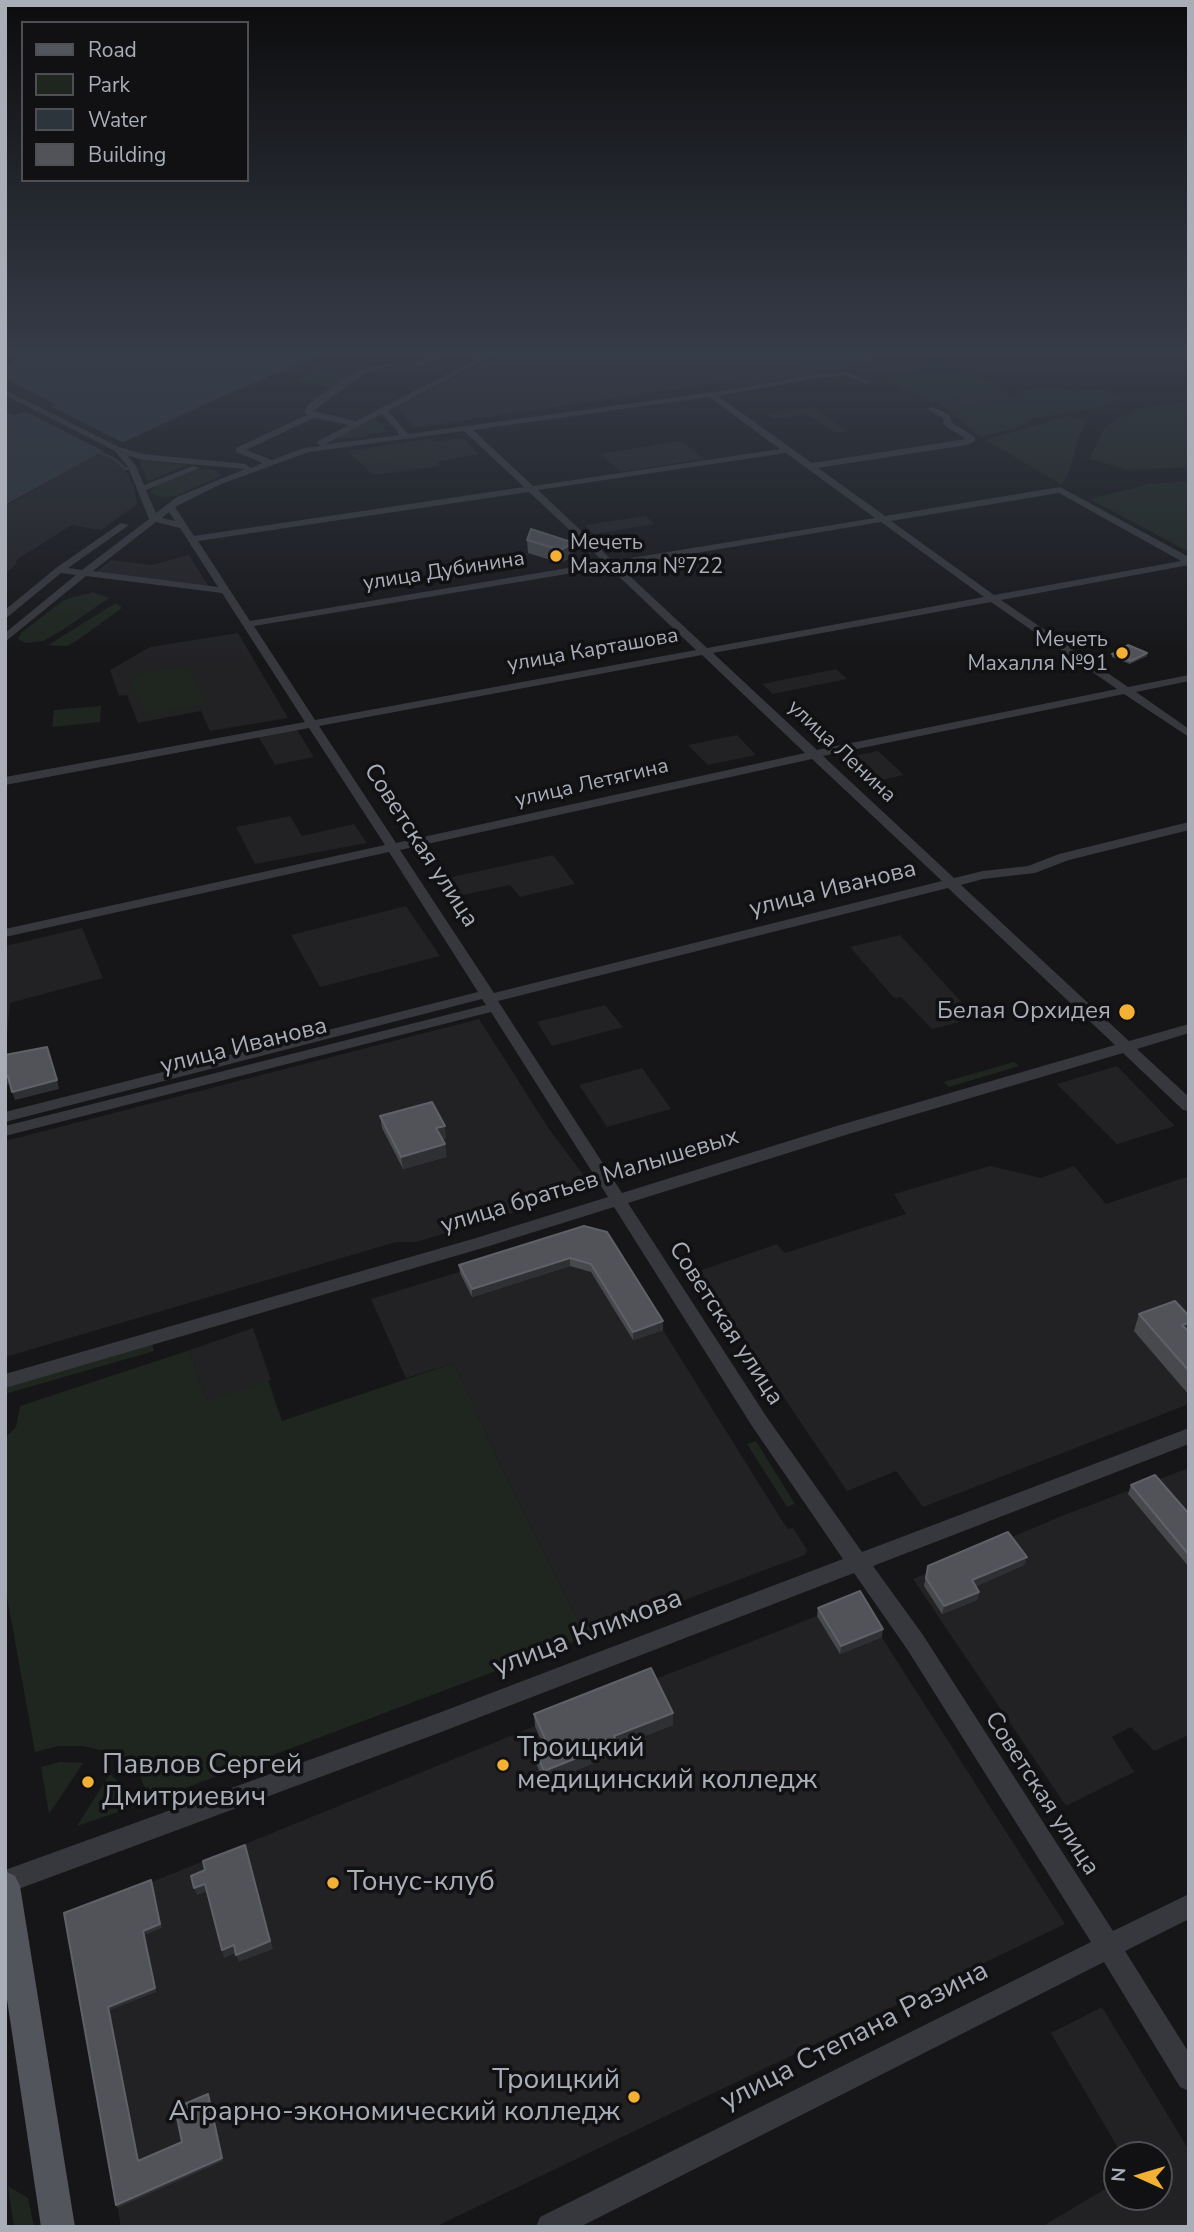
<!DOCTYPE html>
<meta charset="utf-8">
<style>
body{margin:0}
#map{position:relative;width:1194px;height:2232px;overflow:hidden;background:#161618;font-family:"Nunito Sans",sans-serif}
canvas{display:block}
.frame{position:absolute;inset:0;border:7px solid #a8adb8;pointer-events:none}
.legend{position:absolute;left:21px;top:21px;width:228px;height:161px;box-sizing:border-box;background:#111113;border:2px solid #4d4f55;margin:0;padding:9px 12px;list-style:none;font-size:21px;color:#a8adb8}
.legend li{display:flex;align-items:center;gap:14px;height:35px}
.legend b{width:35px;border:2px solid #4d4f55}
.north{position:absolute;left:1103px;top:2141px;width:70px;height:70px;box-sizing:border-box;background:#111113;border:2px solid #4d4f55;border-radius:50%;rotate:274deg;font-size:19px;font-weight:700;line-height:28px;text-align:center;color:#a8adb8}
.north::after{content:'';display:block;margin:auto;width:24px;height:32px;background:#f2b134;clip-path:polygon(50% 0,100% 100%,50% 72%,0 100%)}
</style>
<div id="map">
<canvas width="1194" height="2232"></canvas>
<div class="frame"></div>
<ul class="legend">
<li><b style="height:9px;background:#53555c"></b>Road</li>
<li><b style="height:19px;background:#1e261f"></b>Park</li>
<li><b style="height:19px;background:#2c353c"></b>Water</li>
<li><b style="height:19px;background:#525359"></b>Building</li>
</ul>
<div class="north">N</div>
</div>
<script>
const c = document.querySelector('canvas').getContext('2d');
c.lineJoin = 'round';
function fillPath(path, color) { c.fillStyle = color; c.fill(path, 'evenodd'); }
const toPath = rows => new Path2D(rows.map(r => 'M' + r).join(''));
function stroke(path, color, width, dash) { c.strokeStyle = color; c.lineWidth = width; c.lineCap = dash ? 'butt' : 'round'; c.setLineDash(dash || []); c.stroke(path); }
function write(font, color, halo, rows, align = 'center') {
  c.font = font + ' "Nunito Sans",sans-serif'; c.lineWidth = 7; c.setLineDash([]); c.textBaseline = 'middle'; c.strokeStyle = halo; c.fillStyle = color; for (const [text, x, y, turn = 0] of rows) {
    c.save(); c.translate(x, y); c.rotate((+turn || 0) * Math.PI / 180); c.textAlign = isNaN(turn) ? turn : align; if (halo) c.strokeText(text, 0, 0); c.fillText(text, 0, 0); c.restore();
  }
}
const built = toPath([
 [502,353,802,353,808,356,797,367,812,375,737,386,731,381,414,428,397,407],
 [1004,391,1014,398,948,410,938,403],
 [463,438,479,454,437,462,440,466,373,475,348,451,429,439,433,442],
 [681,441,704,459,620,472,601,454],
 [96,455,108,457,124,467,134,487,137,504,101,530,72,525,16,560,17,564,5,573,5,506],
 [646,516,654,524,594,534,585,525],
 [189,555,209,587,96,572,111,560,152,565],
 [238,633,288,718,210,731,201,711,138,723,127,695,119,696,110,670,150,647],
 [836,669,847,679,773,694,762,684],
 [296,728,314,757,275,765,258,736],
 [737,735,756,755,708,765,688,745],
 [878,751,904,775,868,783,844,758],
 [290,816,302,836,354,824,367,843,255,864,236,827],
 [553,855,575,884,520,897,510,885,453,897,443,879],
 [406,906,440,956,320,987,291,935],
 [82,928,103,978,10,1003,5,1057,5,946],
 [900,935,976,1018,932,1029,901,997,894,998,850,947],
 [605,1005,623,1027,552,1046,537,1022],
 [479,1019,549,1129,591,1185,529,1208,416,1242,396,1242,5,1357,5,1141],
 [1117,1066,1175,1126,1117,1144,1057,1084],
 [642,1068,671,1109,607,1127,579,1085],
 [990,1166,1041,1178,1074,1166,1106,1204,1189,1176,1189,1404,923,1507,896,1471,847,1491,699,1271,777,1244,785,1253,906,1214,894,1194],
 [584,1234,663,1330,781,1519,788,1529,793,1528,807,1550,805,1555,586,1637,501,1466,454,1363,406,1378,371,1299],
 [253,1328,271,1380,206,1400,190,1350],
 [1189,1468,1189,1735,1154,1751,1131,1727,1112,1737,1134,1772,1066,1806,913,1579,1064,1515],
 [858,1600,1065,1924,435,2227,121,2227,66,1917,535,1726],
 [1102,2007,1189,2150,1189,2227,1041,2227,1117,2182,1117,2197,1159,2197,1159,2155,1122,2155,1051,2033]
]);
const green = toPath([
 [802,353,859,353,877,361,812,375,797,367,807,356],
 [945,360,960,367,905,374,893,368],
 [318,366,358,372,335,387,295,381],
 [960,369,1009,391,933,403,880,378],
 [1047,387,1075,391,1102,389,1127,398,1100,407,1030,420,1020,427,980,437,948,410,1014,398,1019,392],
 [1189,400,1189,467,1128,470,1090,459,1104,428,1133,410],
 [811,407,848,431,836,433,807,414,774,419,766,414],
 [1066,416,1087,421,1079,436,1070,470,1062,485,986,440],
 [375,418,385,426,382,427,387,432,367,435,367,437,339,439,339,436],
 [417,444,430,457,369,466,357,453],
 [139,460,189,465,148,481],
 [211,469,217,471,221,476,176,496,159,497,149,492,157,485,195,470],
 [1189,481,1187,551,1090,499,1149,484],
 [93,592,109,598,61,631,43,641,26,643,18,639,21,633,64,600],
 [116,603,122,608,79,639,68,646,48,645],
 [188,665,207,704,146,715,129,675],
 [101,706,100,722,52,727,54,710],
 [1014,1062,1019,1066,949,1087,944,1082],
 [152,1343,154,1351,5,1394,5,1385],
 [190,1350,206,1400,268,1380,282,1421,454,1363,501,1466,586,1637,151,1801,139,1774,127,1759,116,1753,82,1746,58,1746,35,1752,5,1586,5,1438,16,1427,20,1406],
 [756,1441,795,1504,787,1507,747,1444],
 [60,1762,83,1763,49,1814,41,1767],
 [110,1774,124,1787,133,1807,77,1826],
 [8,2186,28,2198,34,2227,14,2227]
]);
const water = toPath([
 [27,353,326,353,223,396,100,453,5,505,5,411,13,415,56,405,5,378,5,366]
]);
const pier = toPath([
 [46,404,126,444,105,452,23,410]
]);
const stream = toPath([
 [97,452,113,458,126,469,131,468]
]);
const minor = toPath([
 [441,353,451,353,420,366,413,364,441,353],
 [488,353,497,353,388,411,408,434,714,392,817,374,847,372,871,382,867,384,846,376,817,378,718,396,812,463,966,439,944,425,943,418,926,409,933,407,950,415,951,422,975,437,975,441,967,445,818,468,885,516,1060,487,1189,557,1189,565,1001,600,1128,687,1189,675,1189,681,1136,692,1189,729,1189,737,1124,694,823,756,954,878,983,871,1028,866,1059,854,1189,822,1189,830,1069,860,1035,873,983,879,961,885,1129,1041,1189,1024,1189,1033,1137,1049,1189,1097,1189,1111,1183,1110,1123,1053,852,1133,628,1203,766,1416,862,1552,1189,1428,1189,1444,873,1566,923,1635,1113,1931,1189,1894,1189,1919,1125,1951,1189,2053,1189,2091,1180,2087,1104,1962,580,2227,536,2227,540,2217,1091,1942,907,1649,854,1573,436,1734,5,1894,5,1870,436,1714,843,1559,752,1426,614,1207,486,1247,5,1388,5,1374,476,1238,608,1197,491,1012,5,1136,5,1126,486,1005,482,999,5,1122,5,1112,478,992,389,852,5,937,5,929,385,845,309,728,5,785,5,777,305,722,222,593,86,576,5,642,5,633,76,575,61,573,5,619,5,610,56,568,121,523,129,525,68,568,82,570,149,519,128,467,115,451,5,395,5,390,119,447,143,454,246,464,250,468,263,463,236,452,236,448,307,415,304,411,311,402,359,369,390,363,394,365,365,373,313,411,356,421,488,353],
 [709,397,780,449,533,486,473,430,709,397],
 [382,414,400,435,321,445,324,445,382,414],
 [314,418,349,425,318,441,317,443,321,446,304,448,272,460,246,450,314,418],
 [464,431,524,487,194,536,175,507,221,484,309,452,464,431],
 [786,453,875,518,613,561,538,490,786,453],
 [127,455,142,460,245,469,177,497,156,513,146,490,200,468,193,466,144,485,136,466,127,455],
 [529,492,604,562,250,621,198,541,529,492],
 [1059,493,1181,561,994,595,891,521,1059,493],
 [169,512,175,521,162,518,169,512],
 [156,522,180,528,218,587,93,571,156,522],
 [881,522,984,597,707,648,619,566,881,522],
 [609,567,696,650,315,720,254,626,609,567],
 [991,602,1117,689,817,750,713,653,991,602],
 [702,655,805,753,396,843,319,726,702,655],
 [812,759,942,881,494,993,400,850,812,759],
 [948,888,1115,1045,840,1125,622,1193,498,1001,948,888]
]);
const major = toPath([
 [5,1871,15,1876,20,1886,75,2227,41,2227,5,1986,5,1871]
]);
const wall = toPath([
 [531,529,574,556,560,563,528,553,527,540],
 [1147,653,1147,656,1130,664,1112,657,1112,654],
 [380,1116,446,1138,442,1139,445,1144,446,1157,403,1169,382,1128],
 [607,1232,663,1321,663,1330,633,1340,591,1272,570,1266,472,1297,460,1273,459,1265],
 [1139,1314,1189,1316,1189,1395,1134,1331],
 [1131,1485,1189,1514,1189,1567,1128,1494],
 [1027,1557,1024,1565,976,1586,979,1592,977,1600,942,1614,924,1586,928,1566],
 [818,1608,882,1637,840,1654,817,1616],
 [673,1713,673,1725,616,1747,616,1754,544,1783,535,1760,534,1748,543,1745,535,1726,534,1714]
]);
const shadedWall = toPath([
 [574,543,574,556,560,563,560,550],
 [1147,653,1147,656,1130,664,1131,661],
 [8,1076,11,1084,5,1085,5,1077],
 [57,1080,59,1089,15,1100,12,1092],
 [445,1126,446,1138,437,1141,436,1128],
 [445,1144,446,1157,403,1169,401,1157],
 [570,1258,570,1266,472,1297,472,1289],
 [663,1321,663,1330,633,1340,633,1332],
 [1189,1323,1189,1335,1182,1325],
 [1027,1557,1024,1565,970,1589,972,1580],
 [979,1592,977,1600,942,1614,944,1606],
 [883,1629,882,1637,840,1654,841,1646],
 [673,1713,673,1725,616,1747,616,1754,544,1783,544,1771,614,1736],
 [245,1845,273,1949,239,1962,236,1955],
 [151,1880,162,1928,144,1935,156,1992,110,2010,139,2164,138,2161,108,2007,143,1931],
 [205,1884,208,1891,197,1895,194,1888],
 [234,1945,236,1953,224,1958,222,1950],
 [208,2094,223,2161,117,2208,116,2205,222,2158]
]);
const building = toPath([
 [531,529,574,543,560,550,527,540,531,529],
 [1128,645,1147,653,1131,661,1112,654,1128,645],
 [47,1047,57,1080,12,1092,8,1076,5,1077,5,1055,47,1047],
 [432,1102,445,1126,436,1128,445,1144,401,1157,380,1116,432,1102],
 [584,1226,607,1232,663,1321,633,1332,591,1264,570,1258,472,1289,459,1265,584,1226],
 [1175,1301,1189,1316,1189,1323,1182,1325,1189,1332,1189,1371,1139,1314,1175,1301],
 [1155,1475,1189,1514,1189,1555,1131,1485,1155,1475],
 [1008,1532,1027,1557,972,1580,979,1592,944,1606,926,1578,928,1566,1008,1532],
 [860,1591,883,1629,841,1646,818,1608,860,1591],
 [651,1668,673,1713,614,1736,617,1742,544,1771,534,1748,547,1743,534,1714,651,1668],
 [245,1845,270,1941,236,1955,234,1945,222,1950,205,1884,194,1888,191,1876,205,1870,203,1861,245,1845],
 [151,1880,160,1924,143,1931,155,1988,108,2007,138,2161,182,2142,175,2108,208,2094,222,2158,116,2205,64,1913,151,1880]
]);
const markers = [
 [556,556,7,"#f2b134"],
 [1122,653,7,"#f2b134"],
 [1127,1012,9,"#f2b134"],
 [503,1765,7,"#f2b134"],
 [88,1782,7,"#f2b134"],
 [333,1883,7,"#f2b134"],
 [634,2097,7,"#f2b134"]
];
const farPoinames = [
 ["Мечеть",570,544],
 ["Махалля №722",570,568],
 ["Мечеть",1108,641,"right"],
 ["Махалля №91",1108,665,"right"]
];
const farStreetnames = [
 ["улица Дубинина",444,572,-9],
 ["улица Карташова",593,651,-10],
 ["улица Ленина",841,752,43],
 ["улица Летягина",592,784,-13]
];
const streetNames = [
 ["Советская улица",420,846,57],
 ["улица Иванова",833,890,-14],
 ["улица Иванова",244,1047,-14],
 ["улица братьев Малышевых",590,1182,-17],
 ["Советская улица",725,1324,57],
 ["Советская улица",1041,1794,57]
];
const poiNames = [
 ["Белая Орхидея",1111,1012]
];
const nearStreetnames = [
 ["улица Климова",588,1634,-21],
 ["улица Степана Разина",855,2037,-27]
];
const nearPoinames = [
 ["Троицкий",517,1749],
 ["медицинский колледж",517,1781],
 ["Павлов Сергей",102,1766],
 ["Дмитриевич",102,1798],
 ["Тонус-клуб",347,1883],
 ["Троицкий",620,2081,"right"],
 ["Аграрно-экономический колледж",620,2113,"right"]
];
fillPath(built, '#222225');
fillPath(green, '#1e261f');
fillPath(water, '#2c353c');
fillPath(pier, '#161618');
stroke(stream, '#2c353c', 2.5);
fillPath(minor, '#37383d');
fillPath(major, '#53555c');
fillPath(wall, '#47494d');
fillPath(shadedWall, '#2f3033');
fillPath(building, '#525359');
stroke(building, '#5f6168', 2);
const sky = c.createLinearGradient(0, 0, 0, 665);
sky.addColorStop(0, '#0c0c0d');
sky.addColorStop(0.53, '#363c48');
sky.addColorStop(1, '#363c4800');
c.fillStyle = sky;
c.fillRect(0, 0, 1194, 665);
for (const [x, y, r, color] of markers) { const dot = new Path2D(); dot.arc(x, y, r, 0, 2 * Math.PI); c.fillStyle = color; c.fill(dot); stroke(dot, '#111113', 2.5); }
write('21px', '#a8adb8', '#111113', farPoinames, 'left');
write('21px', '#a8adb8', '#111113', farStreetnames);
write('24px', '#a8adb8', '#111113', streetNames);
write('24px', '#a8adb8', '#111113', poiNames, 'right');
write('28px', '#a8adb8', '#111113', nearStreetnames);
write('28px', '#a8adb8', '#111113', nearPoinames, 'left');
</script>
